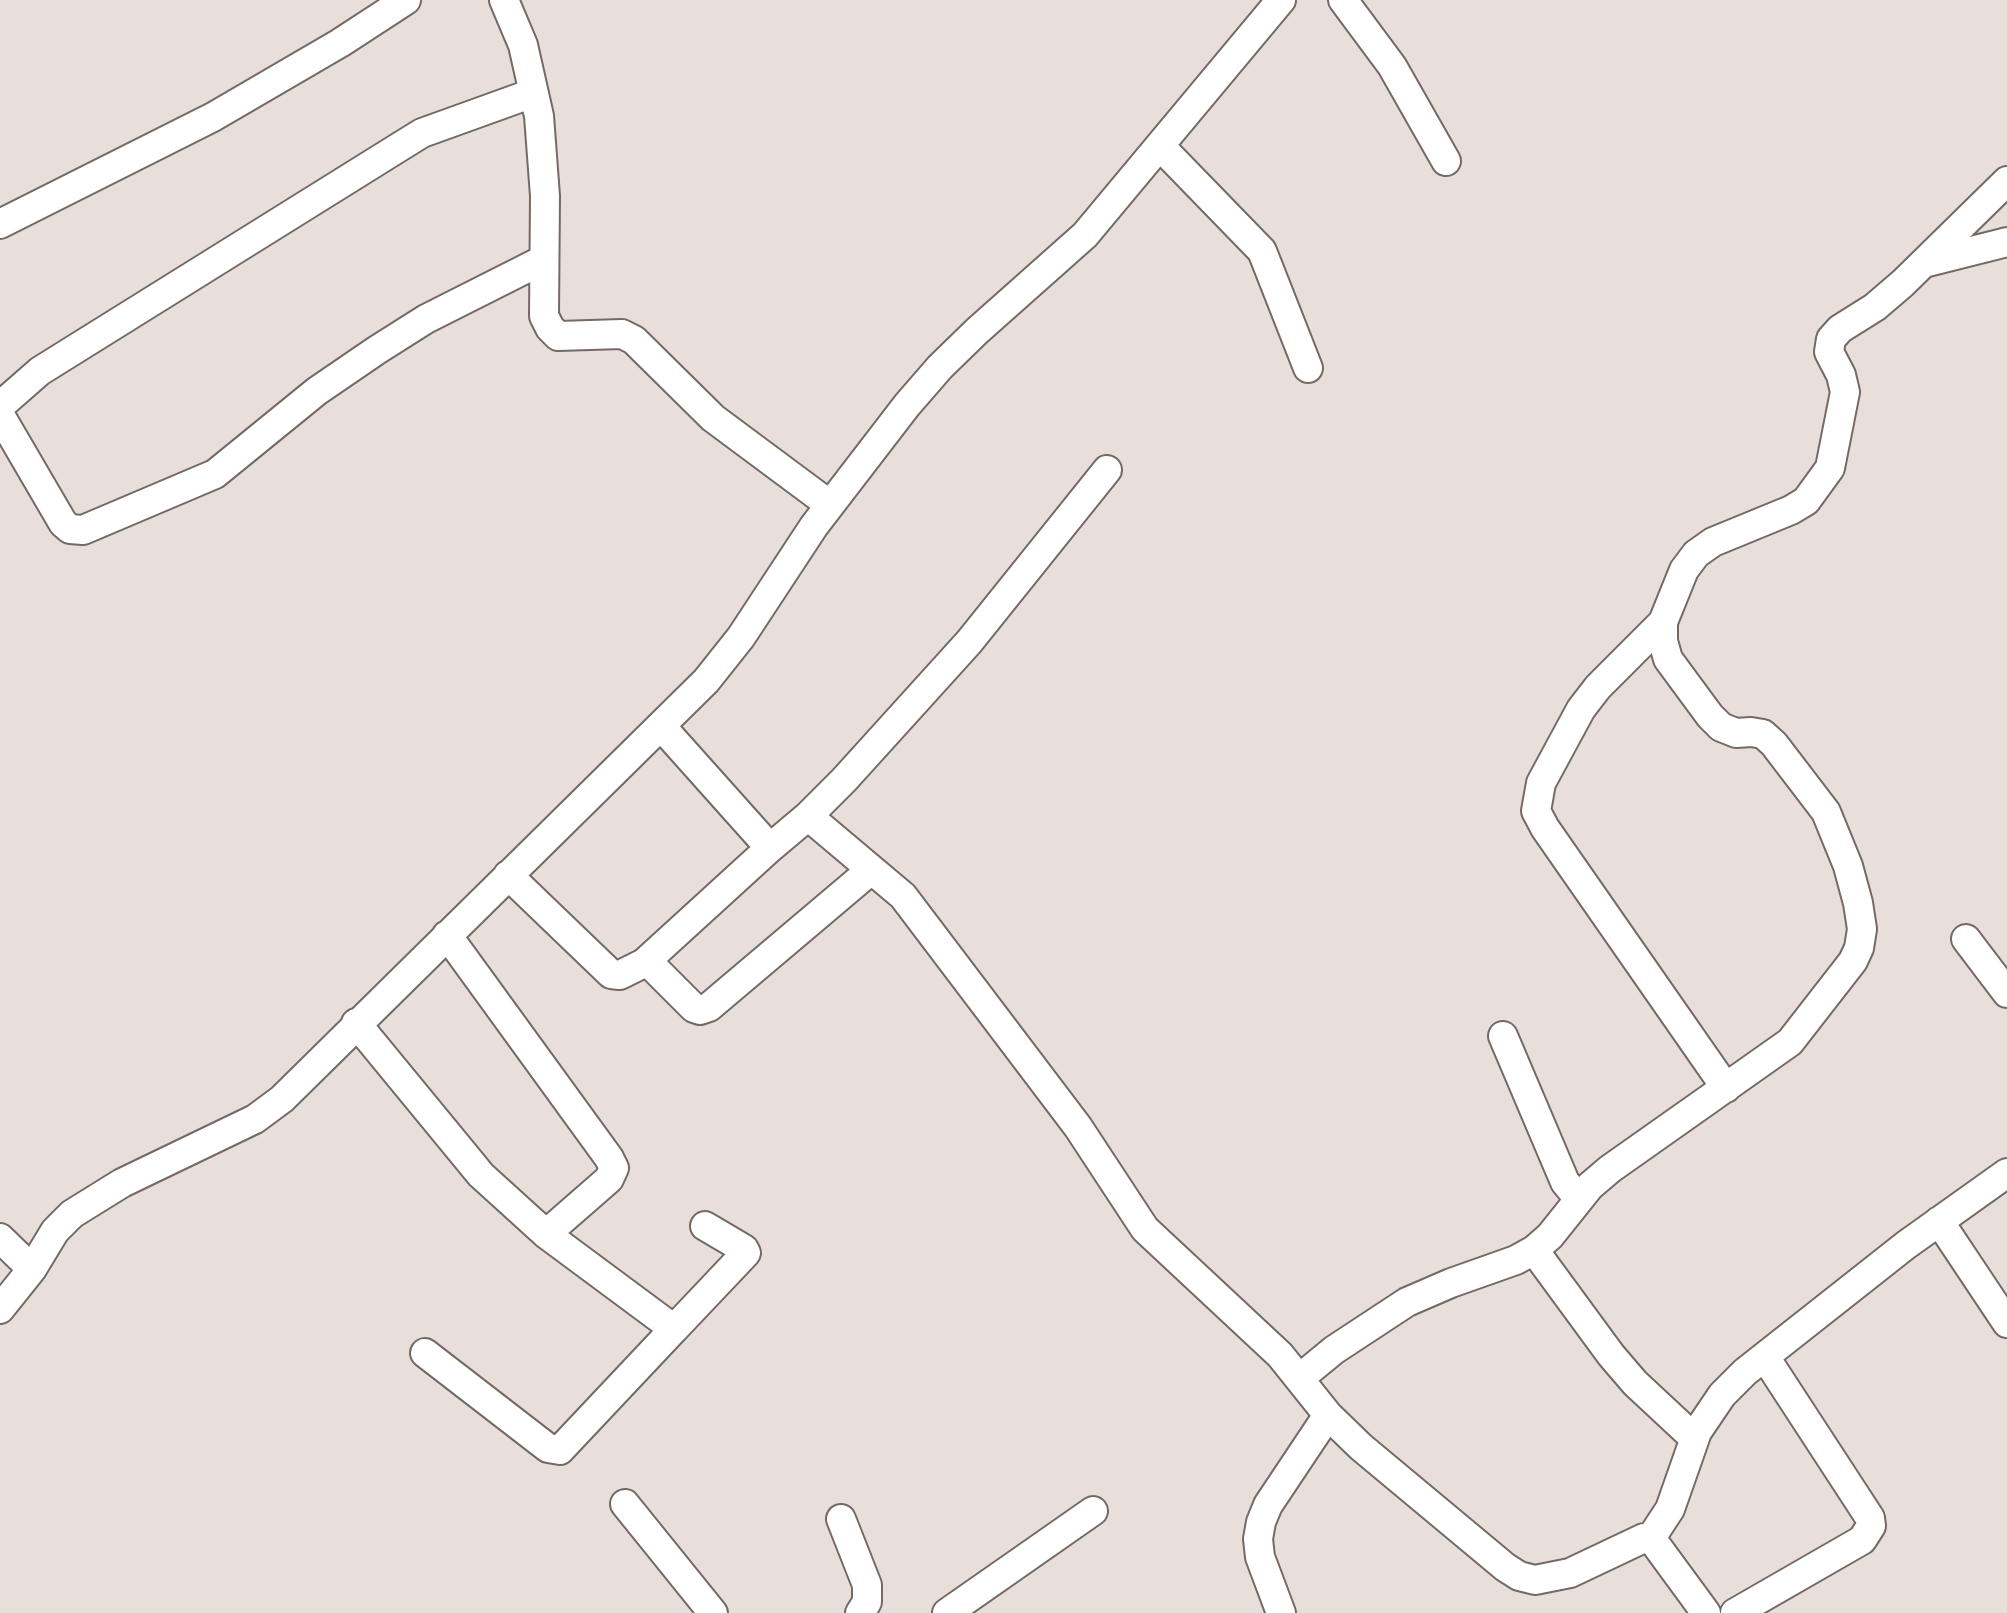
<!DOCTYPE html>
<style>
body{margin:0}
canvas{display:block;background:#e9dfda}
</style>
<canvas width="2007" height="1613"></canvas>
<script>
const c = document.querySelector('canvas').getContext('2d');
c.lineJoin = 'round';
const toPath = rows => new Path2D(rows.map(r => 'M' + r).join(''));
function stroke(path, color, width, dash) { c.strokeStyle = color; c.lineWidth = width; c.lineCap = dash ? 'butt' : 'round'; c.setLineDash(dash || []); c.stroke(path); }
const minor = toPath([
 [504,0,523,45,539,116,545,196,544,316,550,328,558,336,622,334,634,340,713,418,830,505],
 [1343,0,1392,66,1446,161],
 [1160,146,1262,251,1308,368],
 [0,224,213,117,340,43,406,0],
 [1924,263,2007,242],
 [0,406,40,371,401,146,422,133,533,93],
 [0,415,63,523,70,529,83,530,215,474,317,391,377,350,426,319,543,260],
 [1663,622,1598,687,1581,709,1541,783,1536,811,1545,828,1726,1088],
 [661,726,770,848,808,816,903,896,1078,1127,1145,1229,1280,1355,1328,1415,1361,1447,1505,1567,1519,1576,1535,1580,1570,1573,1644,1538,1651,1538,1706,1613],
 [808,816,844,780,969,642,1107,470],
 [508,875,611,974,620,975,644,963,650,964,694,1008,700,1010,709,1007,871,870],
 [447,935,609,1158,614,1168,609,1179,546,1234],
 [1966,939,2007,993],
 [644,963,770,848],
 [356,1023,481,1175,546,1234,674,1329,560,1450,548,1448,425,1353],
 [1503,1036,1565,1182,1579,1199],
 [1939,1221,2007,1323],
 [0,1238,32,1269],
 [1534,1250,1611,1355,1635,1383,1694,1438],
 [0,1309,32,1269,55,1231,72,1214,122,1183,255,1119,282,1099,706,681,741,637,814,526,907,405,940,367,977,331,1085,235,1281,0],
 [674,1329,746,1253,744,1249,705,1226],
 [1300,1378,1334,1350,1407,1302,1451,1283,1516,1260,1534,1250,1550,1236,1590,1186,1610,1169,1790,1042,1853,961,1859,948,1862,929,1858,903,1848,866,1826,812,1774,744,1763,734,1751,732,1736,733,1721,727,1710,716,1668,659,1663,641,1663,622,1684,570,1696,554,1713,542,1791,510,1806,501,1830,468,1845,392,1841,375,1829,352,1831,339,1840,329,1875,307,1903,283,2007,181],
 [625,1504,713,1613],
 [841,1519,867,1585,867,1602,860,1613],
 [1651,1538,1670,1509,1697,1432,1722,1395,1745,1372,1906,1245,2007,1173],
 [947,1613,1093,1511],
 [1281,1613,1260,1557,1258,1539,1261,1522,1268,1505,1328,1415],
 [1735,1613,1862,1540,1871,1526,1870,1518,1765,1357]
]);
stroke(minor, '#736a66', 32);
stroke(minor, '#fff', 28);
</script>
